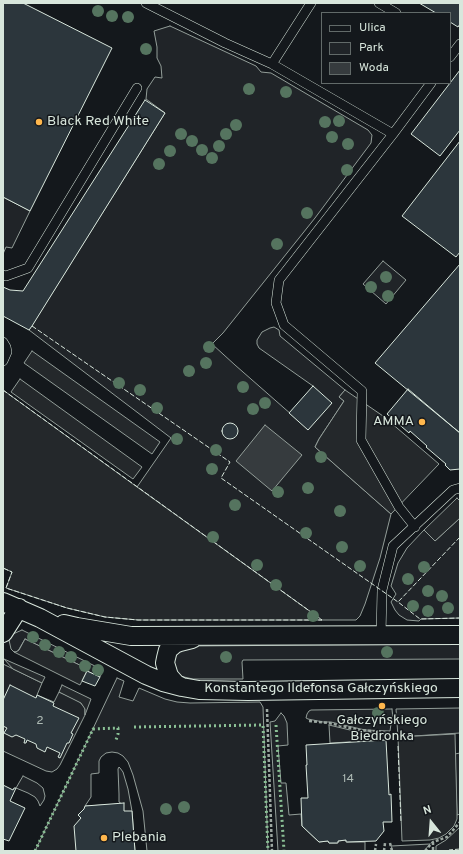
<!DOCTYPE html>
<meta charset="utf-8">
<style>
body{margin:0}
#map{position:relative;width:463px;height:854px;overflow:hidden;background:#14181c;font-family:Overpass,sans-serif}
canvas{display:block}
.frame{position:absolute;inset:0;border:4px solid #d8e6dc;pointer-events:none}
.legend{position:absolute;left:321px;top:12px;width:130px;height:72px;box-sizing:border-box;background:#14181c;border:1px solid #626a69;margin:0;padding:5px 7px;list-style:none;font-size:12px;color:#d8e6dc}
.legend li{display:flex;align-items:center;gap:8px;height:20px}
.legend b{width:20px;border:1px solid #626a69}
.north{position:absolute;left:411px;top:802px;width:40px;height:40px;-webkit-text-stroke:3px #14181c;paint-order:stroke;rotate:343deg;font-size:11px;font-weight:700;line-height:16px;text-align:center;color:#d8e6dc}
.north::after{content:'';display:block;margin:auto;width:14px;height:18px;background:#d8e6dc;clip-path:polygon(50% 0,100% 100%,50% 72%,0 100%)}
</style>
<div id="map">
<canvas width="463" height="854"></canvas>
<div class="frame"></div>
<ul class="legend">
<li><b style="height:5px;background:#14181c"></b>Ulica</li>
<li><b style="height:11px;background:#202428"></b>Park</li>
<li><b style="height:11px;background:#363b3e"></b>Woda</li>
</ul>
<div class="north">N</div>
</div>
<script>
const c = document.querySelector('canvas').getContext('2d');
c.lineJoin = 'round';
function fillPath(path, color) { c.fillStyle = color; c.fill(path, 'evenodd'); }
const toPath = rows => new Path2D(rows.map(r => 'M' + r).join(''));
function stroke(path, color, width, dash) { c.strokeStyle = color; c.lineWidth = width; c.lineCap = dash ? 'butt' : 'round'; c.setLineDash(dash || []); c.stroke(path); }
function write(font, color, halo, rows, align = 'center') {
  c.font = font + ' Overpass,sans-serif'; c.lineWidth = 3; c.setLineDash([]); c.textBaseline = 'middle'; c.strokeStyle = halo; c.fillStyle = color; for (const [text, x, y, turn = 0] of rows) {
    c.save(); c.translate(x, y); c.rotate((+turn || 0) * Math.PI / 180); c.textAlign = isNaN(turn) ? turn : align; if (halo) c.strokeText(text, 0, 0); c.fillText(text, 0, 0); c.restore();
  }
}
const green = toPath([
 [170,26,256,66,261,72,271,73,368,130,372,135,371,143,315,218,223,333,212,344,235,365,308,429,313,386,259,348,257,344,257,340,262,332,270,328,274,327,279,330,280,336,345,390,339,397,344,401,319,439,315,447,391,514,380,558,365,604,360,616,356,620,322,620,137,487,171,438,29,330,165,113,146,99,147,89,155,77,162,78,161,66,157,58,157,47,154,31,170,26],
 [3,197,30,211,12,248,6,247,3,254,3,197],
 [383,261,406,280,386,304,363,284,383,261],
 [460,518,460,618,421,619,419,621,407,620,399,615,395,610,391,602,396,594,391,586,398,563,407,548,424,530,435,541,460,518],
 [22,630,103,670,100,677,87,671,88,669,25,639,18,651,16,652,14,652,11,649,9,640,13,634,22,630],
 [460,644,460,659,243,660,242,662,243,679,193,679,184,677,176,674,173,662,178,650,190,646,460,644],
 [3,664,42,683,37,695,54,702,59,692,79,701,85,708,85,715,60,765,57,769,52,772,46,771,3,751,3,664],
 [117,678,124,681,119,697,133,701,139,688,165,699,177,702,190,703,260,702,263,707,268,851,147,851,143,811,133,775,128,762,123,756,118,753,112,752,106,753,101,757,99,761,99,773,91,774,91,797,85,806,122,804,119,802,119,794,118,769,119,767,120,768,123,772,128,789,132,811,135,851,35,851,117,678],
 [460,708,460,733,398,737,396,709,460,708],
 [392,709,393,719,391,724,390,731,365,730,331,722,323,722,308,719,306,718,307,714,309,711,311,710,392,709],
 [281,713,284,716,287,723,288,745,278,746,281,783,286,783,289,815,301,814,302,826,319,842,328,841,329,843,337,843,338,841,346,840,347,842,365,842,365,851,278,851,270,722,275,721,281,713],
 [329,725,350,730,382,733,386,740,330,743,329,725],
 [460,753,460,814,457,815,455,754,460,753],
 [23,776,37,783,43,788,45,796,44,800,40,806,38,801,35,797,28,793,16,788,23,776],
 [460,827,460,851,436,851,436,846,446,840,460,827],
 [430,844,424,851,393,851,391,846,430,844]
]);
const parking = toPath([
 [32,351,160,442,152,454,24,363,32,351],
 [20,379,142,467,133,479,11,392,20,379],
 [3,390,137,487,322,620,138,620,105,617,67,608,6,588,12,572,3,568,3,390],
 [345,390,383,416,439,464,391,514,315,447,319,439,344,401,339,397,345,390],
 [457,498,460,501,460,518,435,541,424,530,457,498],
 [25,639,88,669,80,685,14,652,16,652,19,650,25,639],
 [4,659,45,677,42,683,13,669,4,659],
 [62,685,91,699,85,715,85,709,81,703,59,692,62,685],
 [455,734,457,811,457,819,454,826,446,834,439,838,430,840,402,841,398,737,455,734]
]);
const water = toPath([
 [265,425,302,455,272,491,236,461,265,425]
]);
const building = toPath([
 [3,3,23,3,112,48,30,211,3,197,3,3],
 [419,3,460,3,460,24,458,27,450,22,450,13,436,13,419,3],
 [460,70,460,130,440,156,411,134,460,70],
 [145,100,165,113,32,326,29,330,3,316,3,287,10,290,23,291,145,100],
 [460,141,460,252,456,257,402,216,460,141],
 [460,264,460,433,375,363,460,264],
 [313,386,332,403,308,430,289,413,313,386],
 [408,389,460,433,460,469,450,470,445,465,446,464,426,447,427,446,410,431,409,433,387,414,408,389],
 '222 431a8 8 0 1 1 16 0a8 8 0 1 1-16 0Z',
 [87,671,100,677,95,686,82,681,87,671],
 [10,685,36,698,37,695,54,703,53,706,79,718,71,733,73,734,69,743,67,743,60,758,58,757,60,753,47,747,45,752,37,748,36,744,27,740,26,743,24,743,25,739,16,735,12,737,4,733,7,728,3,726,3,700,10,685],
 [386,740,389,795,391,794,392,822,383,822,384,831,376,841,346,842,346,840,338,841,338,843,329,843,328,841,319,842,302,826,301,798,308,798,306,765,307,765,306,745,386,740],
 [3,785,13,790,14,788,16,788,10,801,25,808,9,841,3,839,3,785],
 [124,803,124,811,132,811,135,851,76,851,74,826,81,818,78,815,84,809,85,806,124,803]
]);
const path = toPath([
 [267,709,272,851],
 [309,721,329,723,359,730,383,732,394,738],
 [433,842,433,851],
 [390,843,392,851],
 [375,851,376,844],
 [384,851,385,843],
 [425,851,433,842,447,837,460,822]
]);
const service = toPath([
 [146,3,225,43,272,64,393,134,431,83],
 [379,3,396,13],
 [450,57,460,44],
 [272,64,311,3],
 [393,134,279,280,276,303,284,325,362,391,361,440,399,507,415,527],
 [3,275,6,276,28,268,137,88],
 [3,342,6,347,7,352,3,361],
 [381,636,382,590,393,546,453,490,460,488]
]);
const minor = toPath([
 [3,602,40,618,146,675,163,682,182,687,199,690,248,691,460,688],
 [64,624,77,627,131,636,460,635],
 [3,633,19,608],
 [182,687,176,684,169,676,165,663,166,658,168,650,175,644,180,642,192,639]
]);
const hedge = toPath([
 [276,725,284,851],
 [134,727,263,725,268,851],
 [35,851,93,729,118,728,118,734,116,740]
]);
const fence = toPath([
 [32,326,230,462,221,478,398,602],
 [3,390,322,620,138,620,105,617,67,608,6,588,12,572,3,568],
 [460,537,398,602,420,619,460,618],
 [398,746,401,823],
 [449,851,449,850,460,849]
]);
const trees = [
 [98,11],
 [112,16],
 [128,17],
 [146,49],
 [249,89],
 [286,92],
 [339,121],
 [325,122],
 [236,125],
 [181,134],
 [226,134],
 [332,137],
 [192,141],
 [348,144],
 [219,146],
 [202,150],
 [170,151],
 [212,158],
 [159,164],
 [347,170],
 [307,213],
 [277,244],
 [386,277],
 [371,287],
 [388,296],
 [209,347],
 [206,363],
 [189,371],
 [119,383],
 [243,387],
 [140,390],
 [265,403],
 [157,408],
 [253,409],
 [177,439],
 [216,450],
 [321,457],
 [212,469],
 [308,488],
 [278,492],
 [235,505],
 [340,511],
 [306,533],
 [213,537],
 [342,547],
 [257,565],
 [360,566],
 [424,567],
 [408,579],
 [276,585],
 [428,591],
 [442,596],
 [413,606],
 [448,608],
 [428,611],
 [313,616],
 [33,637],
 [45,645],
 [59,652],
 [387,652],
 [71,657],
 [226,657],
 [85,666],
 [98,670],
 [378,713],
 [184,807],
 [166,809]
];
const markers = [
 [39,122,4,"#ffb74d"],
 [422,422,4,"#ffb74d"],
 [382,706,4,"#ffb74d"],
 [104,838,4,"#ffb74d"]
];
const numberNames = [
 ["2",40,722],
 ["14",348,780]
];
const poiNames = [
 ["Black Red White",47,122],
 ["AMMA",414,422,"right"],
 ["Gałczyńskiego",382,721,"center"],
 ["Biedronka",382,737,"center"],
 ["Plebania",112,838]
];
const streetNames = [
 ["Konstantego Ildefonsa Gałczyńskiego",321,689]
];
fillPath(green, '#202428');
stroke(green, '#939e99', 1);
fillPath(parking, '#24282b');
stroke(parking, '#939e99', 1);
fillPath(water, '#363b3e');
stroke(water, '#939e99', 1);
fillPath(building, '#2c363c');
stroke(building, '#d8e6dc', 1);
stroke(service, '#d8e6dc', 10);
stroke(minor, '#d8e6dc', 20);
stroke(path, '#9da8a2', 2.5, [3, 2]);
stroke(service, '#14181c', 9);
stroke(minor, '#14181c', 18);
stroke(hedge, '#8ac095', 3, [2, 3]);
stroke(fence, '#d8e6dc', 1, [5, 2]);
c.fillStyle = '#55745f';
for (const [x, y] of trees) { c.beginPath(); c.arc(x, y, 6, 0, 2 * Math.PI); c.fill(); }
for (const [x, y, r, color] of markers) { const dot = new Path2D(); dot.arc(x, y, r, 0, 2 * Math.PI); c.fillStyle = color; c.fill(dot); stroke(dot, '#14181c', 1.5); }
write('12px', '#adbab4', null, numberNames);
write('14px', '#d8e6dc', '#14181c', poiNames, 'left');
write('14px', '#d8e6dc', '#14181c', streetNames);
</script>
